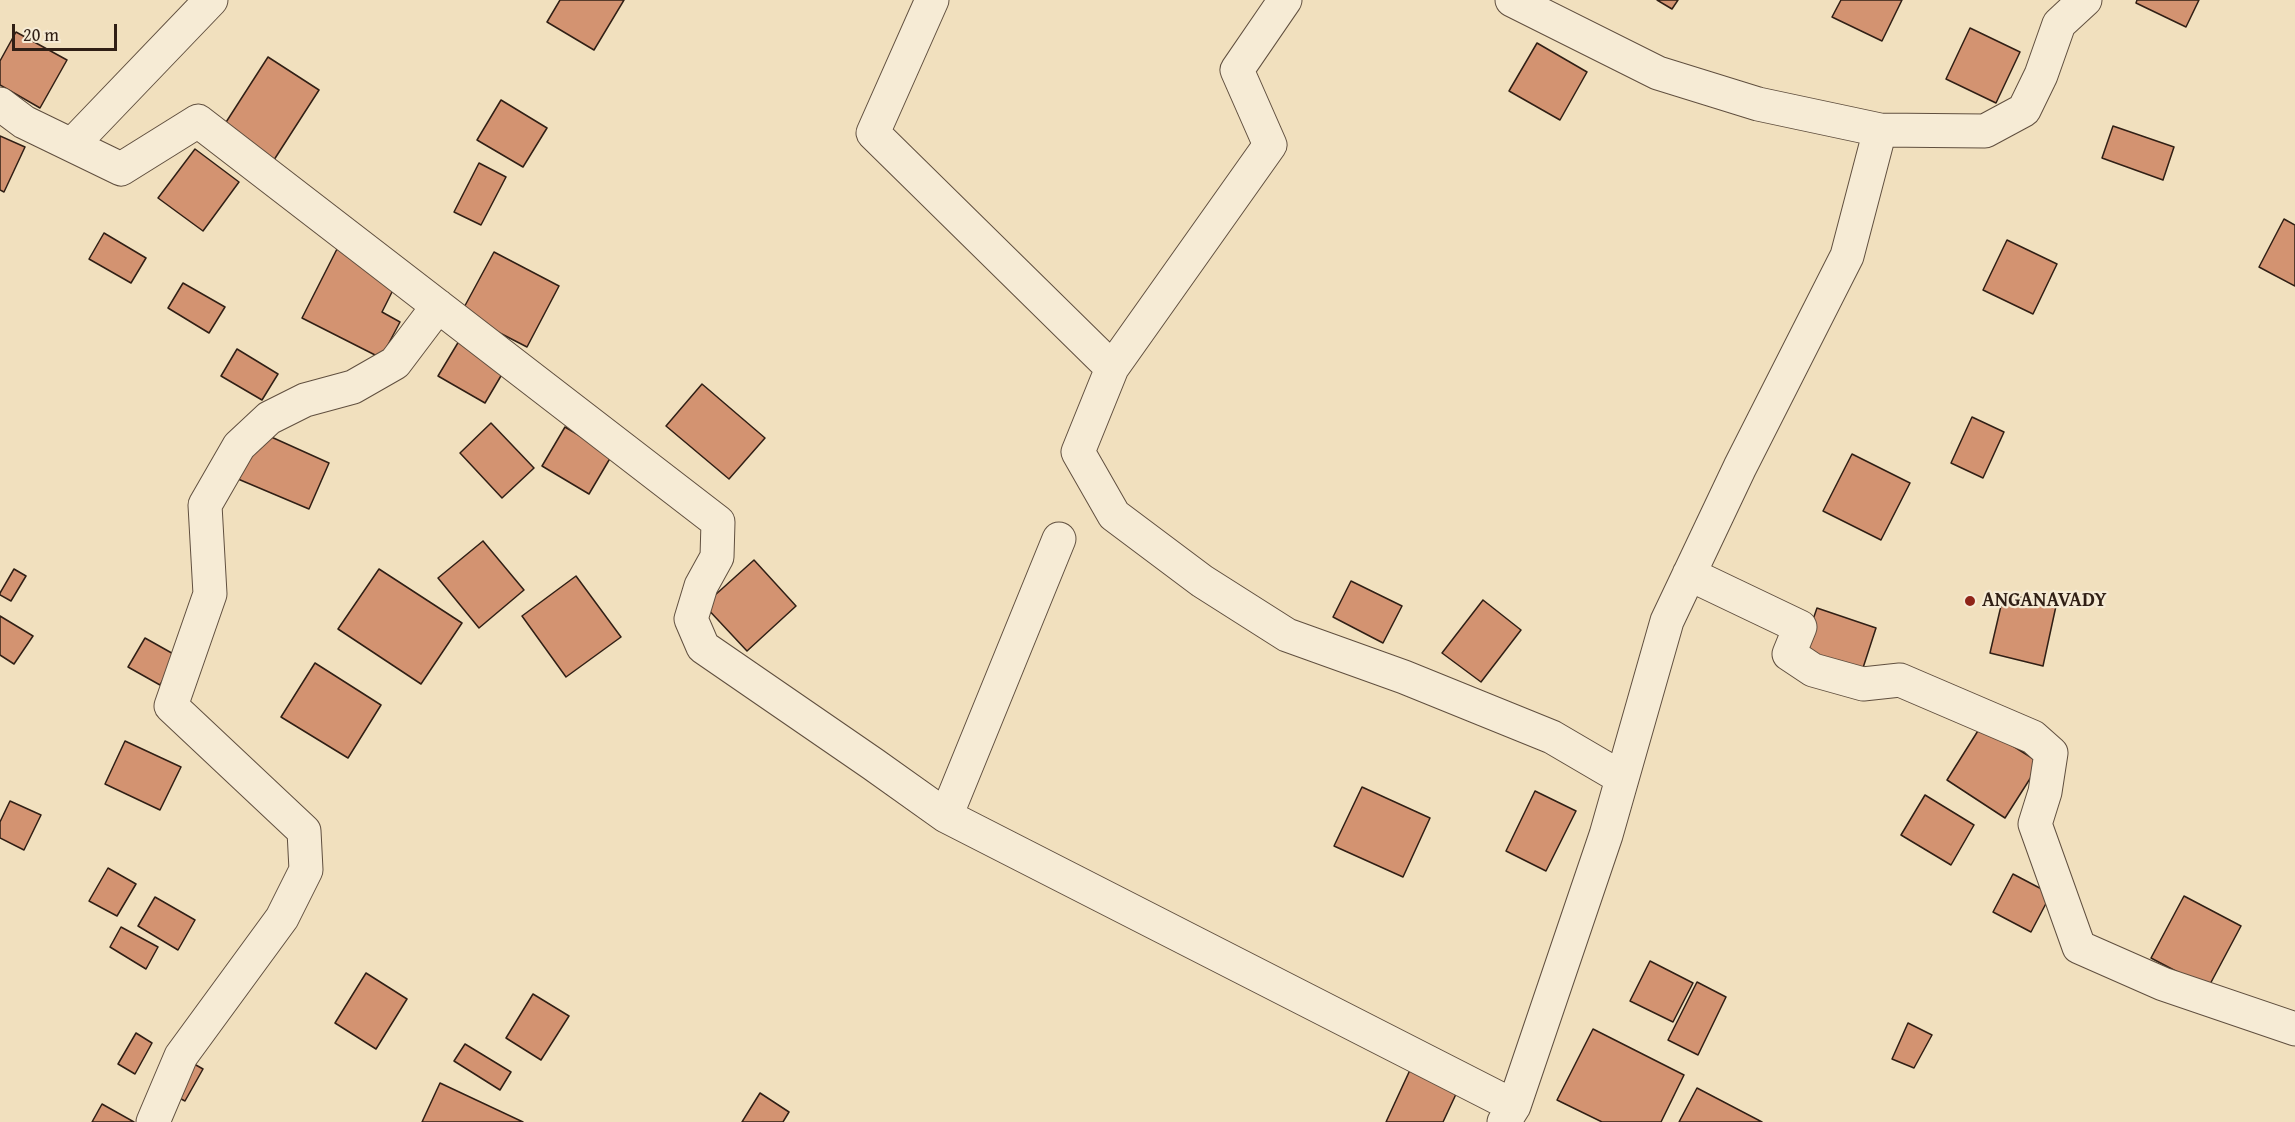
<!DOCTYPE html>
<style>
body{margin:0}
#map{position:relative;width:2295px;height:1122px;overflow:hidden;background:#f1e0be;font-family:"Gentium Book Plus",serif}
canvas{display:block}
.scale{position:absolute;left:12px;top:24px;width:105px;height:27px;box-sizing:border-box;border:3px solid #301f15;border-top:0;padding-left:8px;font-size:18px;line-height:21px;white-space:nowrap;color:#301f15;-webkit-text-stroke:4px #f6ebd5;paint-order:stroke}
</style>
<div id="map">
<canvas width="2295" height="1122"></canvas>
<div class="scale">20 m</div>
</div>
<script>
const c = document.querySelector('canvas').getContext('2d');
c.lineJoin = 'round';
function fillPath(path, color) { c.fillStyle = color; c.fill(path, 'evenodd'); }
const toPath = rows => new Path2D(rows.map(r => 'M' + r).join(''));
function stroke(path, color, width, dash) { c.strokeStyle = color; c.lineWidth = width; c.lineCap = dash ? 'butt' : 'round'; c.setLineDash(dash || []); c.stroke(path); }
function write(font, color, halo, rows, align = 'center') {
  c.font = font + ' "Gentium Book Plus",serif'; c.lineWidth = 4.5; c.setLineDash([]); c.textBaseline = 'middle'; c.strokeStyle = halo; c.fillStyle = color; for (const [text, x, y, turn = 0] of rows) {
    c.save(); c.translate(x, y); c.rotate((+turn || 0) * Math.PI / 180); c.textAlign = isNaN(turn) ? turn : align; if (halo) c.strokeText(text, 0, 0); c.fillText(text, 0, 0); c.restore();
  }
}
const building = toPath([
 [560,0,624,0,594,50,547,22,560,0],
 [1657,0,1678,0,1672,9,1657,0],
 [1841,0,1902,0,1882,41,1832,17,1841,0],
 [2137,0,2199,0,2186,27,2136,3,2137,0],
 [1970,28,2020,52,1996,103,1946,79,1970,28],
 [16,32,67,60,40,108,0,85,0,61,16,32],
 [1537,43,1587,72,1560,120,1509,91,1537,43],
 [268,57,319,90,272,163,221,130,268,57],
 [501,100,547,128,523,167,477,140,501,100],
 [2113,126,2174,147,2163,180,2102,158,2113,126],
 [0,136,25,147,4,192,0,190,0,136],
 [195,149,239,182,203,231,158,198,195,149],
 [479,163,506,177,481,225,454,212,479,163],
 [2284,219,2295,225,2295,286,2259,267,2284,219],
 [104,233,146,258,131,283,89,259,104,233],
 [2007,240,2057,264,2033,314,1983,290,2007,240],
 [337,249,398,280,382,312,400,322,381,358,302,318,337,249],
 [494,252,559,286,527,347,461,313,494,252],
 [183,283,225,307,209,333,168,308,183,283],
 [462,336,508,364,485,403,438,376,462,336],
 [237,349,278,374,262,400,221,376,237,349],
 [702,384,765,438,729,479,666,426,702,384],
 [1972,417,2004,432,1983,478,1951,463,1972,417],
 [491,423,534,468,502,498,460,453,491,423],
 [565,427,612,455,589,494,542,466,565,427],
 [258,431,329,463,309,509,238,479,258,431],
 [1852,454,1910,483,1881,540,1823,511,1852,454],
 [483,541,524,590,479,628,438,578,483,541],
 [754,560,796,606,747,651,704,605,754,560],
 [14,569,26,576,11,601,0,595,0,593,14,569],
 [379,569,462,623,421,684,338,629,379,569],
 [576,576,621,637,566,677,522,616,576,576],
 [1351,581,1402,606,1383,643,1333,617,1351,581],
 [2004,593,2056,606,2043,666,1990,653,2004,593],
 [1483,600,1521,630,1481,682,1442,653,1483,600],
 [1817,608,1876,628,1861,674,1801,654,1817,608],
 [0,616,33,636,14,664,0,655,0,616],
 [145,638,177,656,160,685,128,667,145,638],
 [315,663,381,705,348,758,281,717,315,663],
 [1981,726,2040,763,2005,818,1947,780,1981,726],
 [125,741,181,767,160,810,105,784,125,741],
 [1362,787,1430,818,1403,877,1334,846,1362,787],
 [1535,791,1576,811,1546,871,1506,851,1535,791],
 [1925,795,1974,825,1951,865,1901,835,1925,795],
 [10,801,41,815,24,850,0,838,0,822,10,801],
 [108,868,136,884,117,916,89,901,108,868],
 [2013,874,2051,894,2031,932,1993,912,2013,874],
 [2184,896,2241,926,2208,988,2151,958,2184,896],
 [155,897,195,920,178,950,138,926,155,897],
 [121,927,158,947,146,969,110,947,121,927],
 [1650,961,1693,983,1673,1022,1630,1001,1650,961],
 [366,973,407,999,376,1049,335,1023,366,973],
 [1697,982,1726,997,1698,1055,1668,1040,1697,982],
 [533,994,569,1016,541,1060,506,1038,533,994],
 [1908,1023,1932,1035,1914,1068,1892,1059,1908,1023],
 [1593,1029,1684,1075,1661,1122,1602,1122,1557,1100,1593,1029],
 [136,1033,152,1043,135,1074,118,1064,136,1033],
 [465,1044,511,1072,500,1090,454,1061,465,1044],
 [187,1060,203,1069,185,1101,168,1092,187,1060],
 [1410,1070,1457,1092,1443,1122,1386,1122,1410,1070],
 [440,1083,523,1122,422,1122,440,1083],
 [1697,1088,1762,1122,1679,1122,1697,1088],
 [760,1093,789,1112,783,1122,742,1122,760,1093],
 [102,1104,134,1122,92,1122,102,1104]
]);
const street = toPath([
 [932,0,873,133,1112,368],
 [1285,0,1237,70,1270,145,1112,368,1078,452,1114,515,1202,581,1287,635,1404,677,1552,737,1622,778],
 [1512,0,1658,73,1758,104,1880,130],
 [0,104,24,122,121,169,198,121,718,522,717,557,701,586,691,619,703,647,873,764,946,816],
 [72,145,211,0],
 [1059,539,946,816,1514,1106,1504,1122],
 [1689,574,1800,627,1789,654,1813,670,1863,684,1900,680,2033,737,2051,753,2045,792,2035,824,2079,947,2163,984,2295,1029],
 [1514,1106,1606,835,1667,621,1740,467,1847,256,1880,130,1985,131,2024,110,2041,75,2059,24,2085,0],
 [153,1122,181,1056,282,918,306,870,304,831,171,706,210,594,205,505,239,446,269,418,305,400,353,387,395,363,438,306]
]);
const markers = [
 [1970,601,6,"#8f2418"]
];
const poiNames = [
 ["ANGANAVADY",1982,601]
];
fillPath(building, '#d39371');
stroke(building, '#301f15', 1.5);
stroke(street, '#604f3f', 35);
stroke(street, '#f6ebd5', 33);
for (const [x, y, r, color] of markers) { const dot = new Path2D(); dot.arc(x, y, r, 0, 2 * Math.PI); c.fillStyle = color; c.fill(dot); stroke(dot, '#f6ebd5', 2); }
write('bold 20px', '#301f15', '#f6ebd5', poiNames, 'left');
</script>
